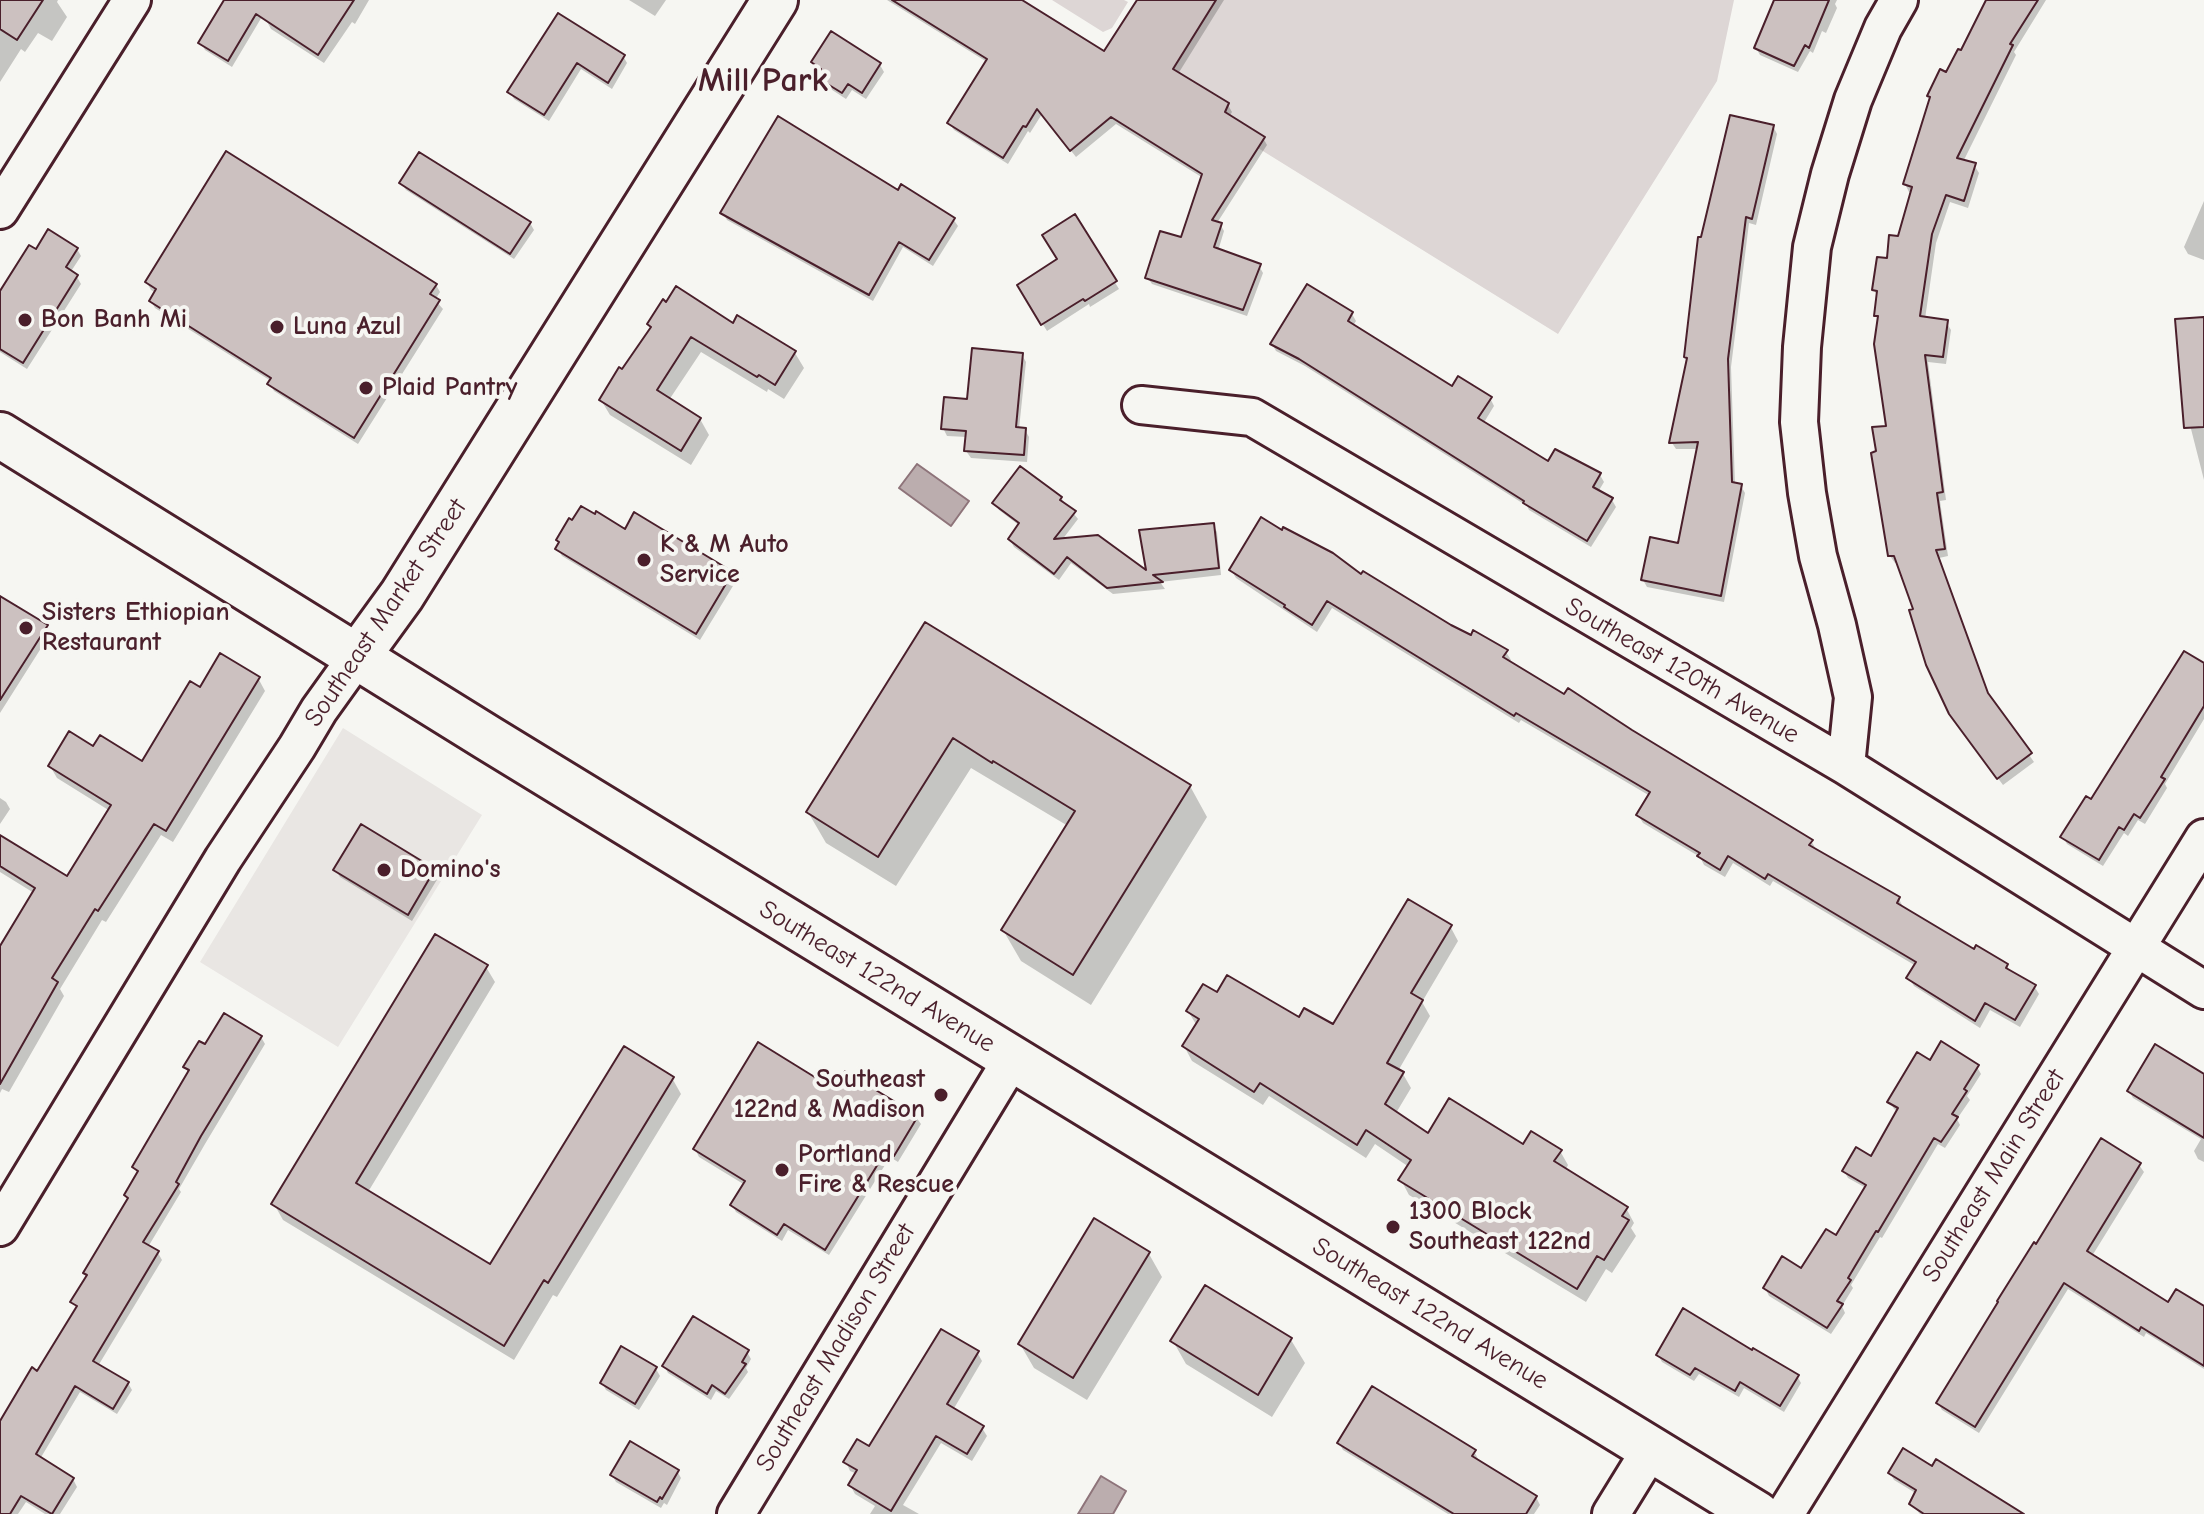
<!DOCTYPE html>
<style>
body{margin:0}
canvas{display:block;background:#f6f6f2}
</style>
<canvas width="2204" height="1514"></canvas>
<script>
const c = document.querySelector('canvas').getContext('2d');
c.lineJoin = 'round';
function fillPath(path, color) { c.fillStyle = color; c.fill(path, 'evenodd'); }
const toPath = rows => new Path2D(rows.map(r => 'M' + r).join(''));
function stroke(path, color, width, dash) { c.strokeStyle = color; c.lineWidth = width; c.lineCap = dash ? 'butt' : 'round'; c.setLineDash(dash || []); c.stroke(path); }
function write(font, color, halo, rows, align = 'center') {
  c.font = font + ' "Comic Neue",sans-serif'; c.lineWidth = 8; c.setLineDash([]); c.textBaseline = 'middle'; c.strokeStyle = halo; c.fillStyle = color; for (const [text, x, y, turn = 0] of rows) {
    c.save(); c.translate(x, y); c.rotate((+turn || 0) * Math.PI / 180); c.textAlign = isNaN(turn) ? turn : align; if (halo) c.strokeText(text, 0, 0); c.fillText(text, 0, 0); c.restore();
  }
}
const built = toPath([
 [343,728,482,815,338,1047,200,962]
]);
const green = toPath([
 [1052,0,1124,0,1128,2,1112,28,1103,32],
 [1216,0,1734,0,1717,81,1558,334,1258,148,1264,136,1225,112,1229,103,1173,69]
]);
const water = toPath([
 [917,464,969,501,951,526,899,488,917,464],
 [1101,1476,1126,1491,1113,1514,1078,1514,1101,1476]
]);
const shadow = toPath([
 [0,0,58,0,57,2,67,17,52,41,38,33,25,52,21,49,0,82],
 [227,0,245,0,263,15,232,67,205,50,201,43],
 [277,0,369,0,355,24,352,22,324,63,271,29,265,18],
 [629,0,666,0,655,16],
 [887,0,1018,0,1104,54,1140,0,1224,0,1178,74,1228,105,1232,112,1229,117,1263,138,1267,145,1217,223,1220,224,1224,231,1218,251,1259,266,1263,273,1247,316,1152,284,1147,277,1182,240,1203,178,1116,124,1076,157,1042,114,1030,133,1028,131,1008,164,954,130,949,123,987,62],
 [1776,0,1837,0,1835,4,1837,8,1826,33,1822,31,1813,53,1810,51,1798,72,1760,55,1756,48],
 [1988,0,2046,0,2014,52,2016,55,1963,162,1974,165,1979,173,1968,208,1950,202,1936,243,1925,319,1946,322,1951,330,1946,364,1928,362,1946,500,1940,501,1948,556,1939,558,1990,699,2034,762,2003,785,1956,722,1899,563,1895,563,1890,556,1878,453,1888,427,1880,322,1876,315,1878,297,1874,290,1899,238,1913,193,1909,192,1905,184,1931,100,1929,96,1962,53],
 [559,15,623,56,627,63,612,89,581,69,549,121,514,99,510,92],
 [832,34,880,65,884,72,866,99,852,90,846,99,823,84,819,77,821,72,813,62],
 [1773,126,1777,134,1756,225,1749,223,1731,367,1735,485,1741,486,1745,493,1724,602,1647,587,1643,580,1679,545,1699,449,1676,449,1672,443],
 [401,183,530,223,534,230,514,259,406,190],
 [898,192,953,219,958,226,933,266,903,247,873,301,727,220,723,213],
 [2204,201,2204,260,2188,254,2184,247],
 [1075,217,1119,289,1090,307,1089,304,1047,331,1019,286,1060,260],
 [77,249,81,256,70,273,77,277,81,284,27,369,0,352,0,295,36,252],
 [147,283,436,285,440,292,435,300,443,309,358,444,274,391,270,384,271,381,155,308,151,301,156,293,151,290],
 [1352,314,1356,321,1353,326,1453,389,1490,398,1494,406,1483,424,1548,464,1600,475,1604,482,1598,492,1612,500,1616,507,1591,547,1529,510,1527,506,1305,366,1276,351,1272,344],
 [738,318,795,353,804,368,784,399,768,389,767,392,701,352,669,400,700,419,709,435,691,465,610,415,601,400,652,328,733,325],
 [2204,319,2204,480,2191,429,2185,419],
 [1022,355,1026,362,1019,429,1025,430,1029,437,1027,462,971,458,966,451,967,437,947,436,943,428,969,401],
 [1061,498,1078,519,1062,540,1149,575,1213,525,1217,532,1221,575,1160,582,1165,589,1113,594,1071,563,1059,580,1014,547,1010,540,1020,526,999,510,994,503],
 [595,516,625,532,731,573,736,581,700,640,562,556,558,549],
 [1231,570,1361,577,1450,627,1506,652,1511,660,1509,663,1811,841,1816,849,1899,899,1903,907,1974,951,2007,966,2011,973,2034,986,2039,994,2020,1027,1990,1010,1980,1028,1914,986,1909,978,1916,966,1773,881,1770,886,1733,863,1725,877,1704,865,1700,857,1643,823,1638,815,1650,796,1521,720,1519,723,1332,608,1317,632,1236,578],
 [0,599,46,627,50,634,0,713],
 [925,625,1190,786,1207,817,1091,1005,1021,961,1003,930,1068,826,971,768,896,886,826,843,808,812],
 [2204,665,2204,719,2165,784,2167,788,2145,824,2138,820,2128,836,2124,833,2103,866,2067,844,2063,837],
 [258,678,265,691,173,842,161,835,106,922,102,920,60,989,64,996,9,1092,2,1089,0,1093,0,949,34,893,0,872,0,839,67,879,110,811,57,778,50,766,93,749,142,764,200,690],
 [0,798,6,802,10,809,0,824],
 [336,870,434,871,438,878,412,921,340,877],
 [1450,926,1458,941,1422,1002,1430,1016,1398,1071,1403,1074,1411,1088,1396,1113,1429,1135,1560,1151,1568,1165,1565,1171,1626,1208,1634,1223,1631,1228,1636,1236,1612,1273,1606,1269,1586,1302,1409,1195,1401,1180,1409,1167,1375,1144,1366,1158,1269,1096,1263,1105,1192,1061,1184,1046,1197,1026,1188,1011,1218,995,1300,1019,1333,1027],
 [486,967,495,982,368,1192,491,1267,672,1078,681,1094,557,1297,553,1295,514,1360,283,1220,274,1204],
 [261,1037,265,1044,205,1144,179,1189,181,1192,148,1247,158,1253,162,1260,98,1366,128,1383,132,1390,117,1414,80,1392,40,1459,73,1479,77,1487,60,1514,45,1514,26,1502,18,1514,0,1514,0,1425,38,1374,77,1310,73,1302,88,1277,85,1273,129,1201,126,1195,138,1175,134,1167,189,1074,185,1067,206,1047],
 [1931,1062,1977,1067,1981,1074,1967,1096,1970,1100,1957,1119,1960,1125,1945,1148,1938,1144,1882,1238,1880,1237,1851,1285,1853,1288,1842,1306,1845,1313,1831,1334,1769,1296,1765,1288,1801,1271,1836,1238,1866,1188,1848,1178,1844,1171,1872,1159,1898,1112,1894,1109,1890,1102],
 [2204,1076,2204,1162,2198,1159,2194,1151,2201,1139,2133,1098,2129,1091],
 [835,1092,916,1117,921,1124,898,1162,890,1157,829,1255,788,1230,782,1241,736,1212,732,1205,745,1185,699,1157,695,1149],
 [2139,1165,2144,1172,2092,1256,2169,1305,2204,1308,2204,1369,2146,1333,2144,1337,2068,1289,1979,1433,1942,1410,1938,1403],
 [1149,1254,1162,1277,1087,1400,1034,1368,1020,1344],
 [1206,1287,1291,1340,1305,1363,1272,1417,1186,1364,1173,1341],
 [747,1352,751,1359,746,1368,748,1372,729,1399,716,1391,711,1400,668,1373,664,1366],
 [977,1352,982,1361,953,1410,982,1428,987,1436,972,1461,941,1443,903,1505,919,1514,870,1514,875,1506,855,1494,850,1485,857,1474,850,1471,846,1462,870,1449],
 [1658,1355,1797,1376,1801,1383,1784,1412,1744,1388,1739,1397,1699,1374,1694,1381,1662,1362],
 [656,1369,660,1376,639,1410,606,1390,602,1383],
 [1339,1443,1474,1451,1478,1459,1477,1461,1536,1497,1540,1505,1534,1514,1448,1514,1343,1450],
 [677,1471,681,1478,667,1505,664,1503,661,1508,616,1482,612,1475],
 [1890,1473,2002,1514,1920,1514,1911,1504,1917,1494,1894,1480]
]);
const building = toPath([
 [0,0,43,0,17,40,0,29,0,0],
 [224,0,354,0,318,55,256,14,228,61,198,43,224,0],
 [892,0,1022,0,1104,51,1137,0,1216,0,1173,69,1229,103,1225,112,1265,137,1212,220,1222,223,1214,247,1261,264,1243,310,1145,278,1160,231,1181,237,1202,174,1111,117,1070,151,1037,109,1026,127,1023,126,1003,158,947,123,987,59,892,0],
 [1774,0,1829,0,1809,48,1805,45,1794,66,1754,48,1774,0],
 [1986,0,2038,0,2010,44,2013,45,1957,158,1976,163,1964,201,1946,195,1932,234,1920,316,1948,320,1943,357,1925,355,1943,492,1937,493,1945,549,1936,550,1988,693,2032,753,1997,779,1949,714,1926,665,1909,610,1913,609,1894,556,1888,556,1871,453,1876,451,1872,427,1886,426,1874,344,1878,316,1874,316,1877,291,1872,290,1877,257,1887,258,1889,235,1898,236,1912,187,1903,184,1930,97,1927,96,1940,69,1946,72,1958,49,1961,50,1986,0],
 [558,13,625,55,608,83,577,63,544,115,507,92,558,13],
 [831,31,881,63,862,93,848,84,842,93,816,77,821,69,811,62,831,31],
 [1730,115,1774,125,1752,219,1746,217,1728,359,1732,482,1742,484,1721,596,1641,580,1650,537,1678,543,1698,442,1669,443,1687,358,1684,357,1698,237,1701,237,1730,115],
 [778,116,898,190,901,184,955,218,929,260,899,242,869,295,720,213,778,116],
 [226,151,437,284,430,294,440,300,354,438,267,384,271,378,149,301,156,289,145,282,226,151],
 [419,152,531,222,510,254,399,183,419,152],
 [1075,214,1117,281,1085,301,1083,299,1041,325,1017,285,1057,259,1042,235,1075,214],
 [48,229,78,248,66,267,78,275,23,363,0,349,0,291,29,245,36,249,48,229],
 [1307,284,1353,312,1348,321,1452,386,1458,376,1492,397,1478,418,1548,461,1555,449,1601,473,1593,487,1613,498,1587,541,1523,503,1524,501,1299,359,1270,344,1307,284],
 [676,286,733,323,737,315,796,351,775,385,759,375,757,377,691,337,657,390,701,418,681,451,599,400,619,367,622,369,651,327,647,324,663,299,666,302,676,286],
 [2204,317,2204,427,2184,428,2175,319,2204,317],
 [972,348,1023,353,1016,427,1026,428,1024,455,964,451,966,431,941,429,944,397,967,399,972,348],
 [1020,466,1062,497,1060,500,1076,511,1054,539,1098,535,1146,570,1139,530,1214,523,1219,568,1153,575,1163,582,1107,588,1067,557,1054,574,1008,539,1019,523,992,503,1020,466],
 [581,506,595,514,596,511,625,529,634,512,733,572,696,634,555,549,559,542,556,540,569,518,572,520,581,506],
 [1261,517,1282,530,1283,527,1333,553,1361,574,1363,571,1451,625,1471,635,1473,630,1508,650,1503,657,1564,694,1568,688,1632,730,1813,840,1809,845,1900,897,1897,903,1974,949,1976,945,2008,964,2006,968,2036,985,2015,1020,1985,1003,1975,1021,1906,978,1916,962,1768,874,1765,879,1728,856,1720,870,1697,856,1700,853,1636,815,1650,792,1516,713,1514,716,1327,601,1312,625,1284,607,1285,605,1229,570,1261,517],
 [0,596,48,625,0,700,0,596],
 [925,622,1191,785,1073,975,1001,930,1075,811,993,761,992,763,953,738,878,857,806,812,925,622],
 [2184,651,2204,663,2204,706,2161,777,2165,779,2140,818,2134,814,2124,830,2119,827,2099,860,2060,837,2086,796,2091,799,2184,651],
 [220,653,260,677,166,831,154,824,98,911,95,909,52,978,58,982,0,1084,0,946,35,888,0,866,0,835,67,876,111,805,48,766,69,731,93,746,100,735,142,761,190,681,200,687,220,653],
 [361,824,435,869,408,915,333,870,361,824],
 [1408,899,1452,925,1411,993,1423,1000,1387,1063,1404,1072,1385,1104,1428,1133,1449,1098,1523,1144,1531,1131,1562,1150,1554,1161,1628,1207,1622,1216,1629,1220,1604,1260,1597,1256,1577,1289,1398,1180,1411,1160,1366,1130,1357,1145,1260,1083,1254,1092,1182,1046,1199,1019,1186,1011,1203,984,1217,992,1227,975,1299,1017,1304,1008,1333,1024,1408,899],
 [435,934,488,965,356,1183,490,1264,624,1046,674,1077,548,1283,544,1280,504,1346,271,1204,435,934],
 [224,1013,262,1036,201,1136,176,1182,179,1184,143,1242,159,1251,93,1361,129,1382,113,1409,75,1386,36,1454,74,1478,52,1514,21,1496,10,1514,0,1514,0,1421,32,1367,37,1371,77,1306,70,1302,87,1275,83,1273,128,1198,124,1195,138,1171,132,1167,189,1070,183,1067,199,1041,205,1044,224,1013],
 [1941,1041,1979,1065,1964,1089,1967,1091,1952,1114,1958,1117,1941,1142,1934,1138,1878,1232,1876,1231,1848,1278,1851,1280,1837,1301,1843,1304,1827,1328,1763,1288,1782,1256,1801,1268,1826,1229,1836,1235,1866,1185,1842,1171,1856,1147,1871,1156,1898,1108,1887,1102,1917,1052,1930,1060,1941,1041],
 [758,1042,834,1089,845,1071,918,1116,894,1156,886,1151,825,1250,784,1224,777,1235,730,1205,745,1181,693,1149,758,1042],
 [2155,1044,2204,1074,2204,1138,2127,1091,2155,1044],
 [2101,1138,2141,1163,2087,1251,2168,1302,2176,1289,2204,1306,2204,1366,2141,1327,2139,1331,2064,1283,1975,1427,1936,1403,1998,1302,1997,1301,2034,1242,2036,1244,2101,1138],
 [1094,1218,1150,1252,1073,1378,1018,1344,1094,1218],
 [1205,1285,1292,1338,1258,1395,1170,1341,1205,1285],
 [1683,1308,1752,1350,1753,1348,1799,1375,1780,1406,1740,1382,1735,1391,1695,1368,1690,1375,1656,1355,1683,1308],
 [693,1316,749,1350,742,1362,746,1364,725,1394,712,1385,707,1394,662,1366,693,1316],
 [941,1329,979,1351,947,1404,984,1426,967,1454,936,1436,891,1511,848,1485,857,1470,843,1462,857,1439,869,1446,941,1329],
 [621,1346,657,1367,635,1404,600,1383,621,1346],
 [1372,1386,1476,1450,1472,1456,1537,1496,1526,1514,1454,1514,1337,1443,1372,1386],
 [630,1441,679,1470,662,1499,660,1497,657,1502,610,1475,630,1441],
 [1903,1448,1932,1466,1936,1459,2024,1514,1924,1514,1909,1504,1916,1490,1888,1473,1903,1448]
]);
const street = toPath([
 [0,210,132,0],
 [1141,405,1252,417,1846,766,2204,990],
 [1846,766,1853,697,1837,625,1818,556,1807,493,1799,422,1802,347,1812,247,1830,174,1853,100,1883,28,1899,0],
 [0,1227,223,859,297,747,319,710,357,657],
 [736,1514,1012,1059],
 [1611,1514,1651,1449],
 [1785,1514,2204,838]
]);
const secondary = toPath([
 [357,657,402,595,775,0]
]);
const primary = toPath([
 [0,435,488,738,1757,1514]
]);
const markers = [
 [25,320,8,"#4a1f2b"],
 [277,327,8,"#4a1f2b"],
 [366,388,8,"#4a1f2b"],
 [644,560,8,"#4a1f2b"],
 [26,628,8,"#4a1f2b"],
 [384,870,8,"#4a1f2b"],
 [941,1095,8,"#4a1f2b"],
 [782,1170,8,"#4a1f2b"],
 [1393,1227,8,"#4a1f2b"]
];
const poiNames = [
 ["Bon Banh Mi",41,320],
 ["Luna Azul",293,327],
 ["Plaid Pantry",382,388],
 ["K & M Auto",660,545],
 ["Service",660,575],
 ["Sisters Ethiopian",42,613],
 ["Restaurant",42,643],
 ["Domino's",400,870],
 ["Southeast",925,1080,"right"],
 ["122nd & Madison",925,1110,"right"],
 ["Portland",798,1155],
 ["Fire & Rescue",798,1185],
 ["1300 Block",1409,1212],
 ["Southeast 122nd",1409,1242]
];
const streetNames = [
 ["Southeast Market Street",386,613,-56],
 ["Southeast 120th Avenue",1682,671,30],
 ["Southeast 122nd Avenue",877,977,31],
 ["Southeast Main Street",1994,1176,-58],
 ["Southeast 122nd Avenue",1430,1314,31],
 ["Southeast Madison Street",836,1348,-59]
];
const districtNames = [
 ["Mill Park",763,81]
];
fillPath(built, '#e9e6e3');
fillPath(green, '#ddd6d5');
fillPath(water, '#bbadae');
stroke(water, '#8e747a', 2);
fillPath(shadow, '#0003');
fillPath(building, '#ccc1c0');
stroke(building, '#4a1f2b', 2);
stroke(street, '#4a1f2b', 42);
stroke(secondary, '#4a1f2b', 50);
stroke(primary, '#4a1f2b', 50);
stroke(street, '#f6f6f2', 36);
stroke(secondary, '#f6f6f2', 44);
stroke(primary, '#f6f6f2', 44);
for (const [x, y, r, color] of markers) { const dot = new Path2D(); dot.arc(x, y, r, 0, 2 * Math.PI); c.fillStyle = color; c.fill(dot); stroke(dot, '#f6f6f2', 3); }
write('bold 26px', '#4a1f2b', '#f6f6f2', poiNames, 'left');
write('26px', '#4a1f2b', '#f6f6f2', streetNames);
write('bold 34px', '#4a1f2b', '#f6f6f2', districtNames);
</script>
